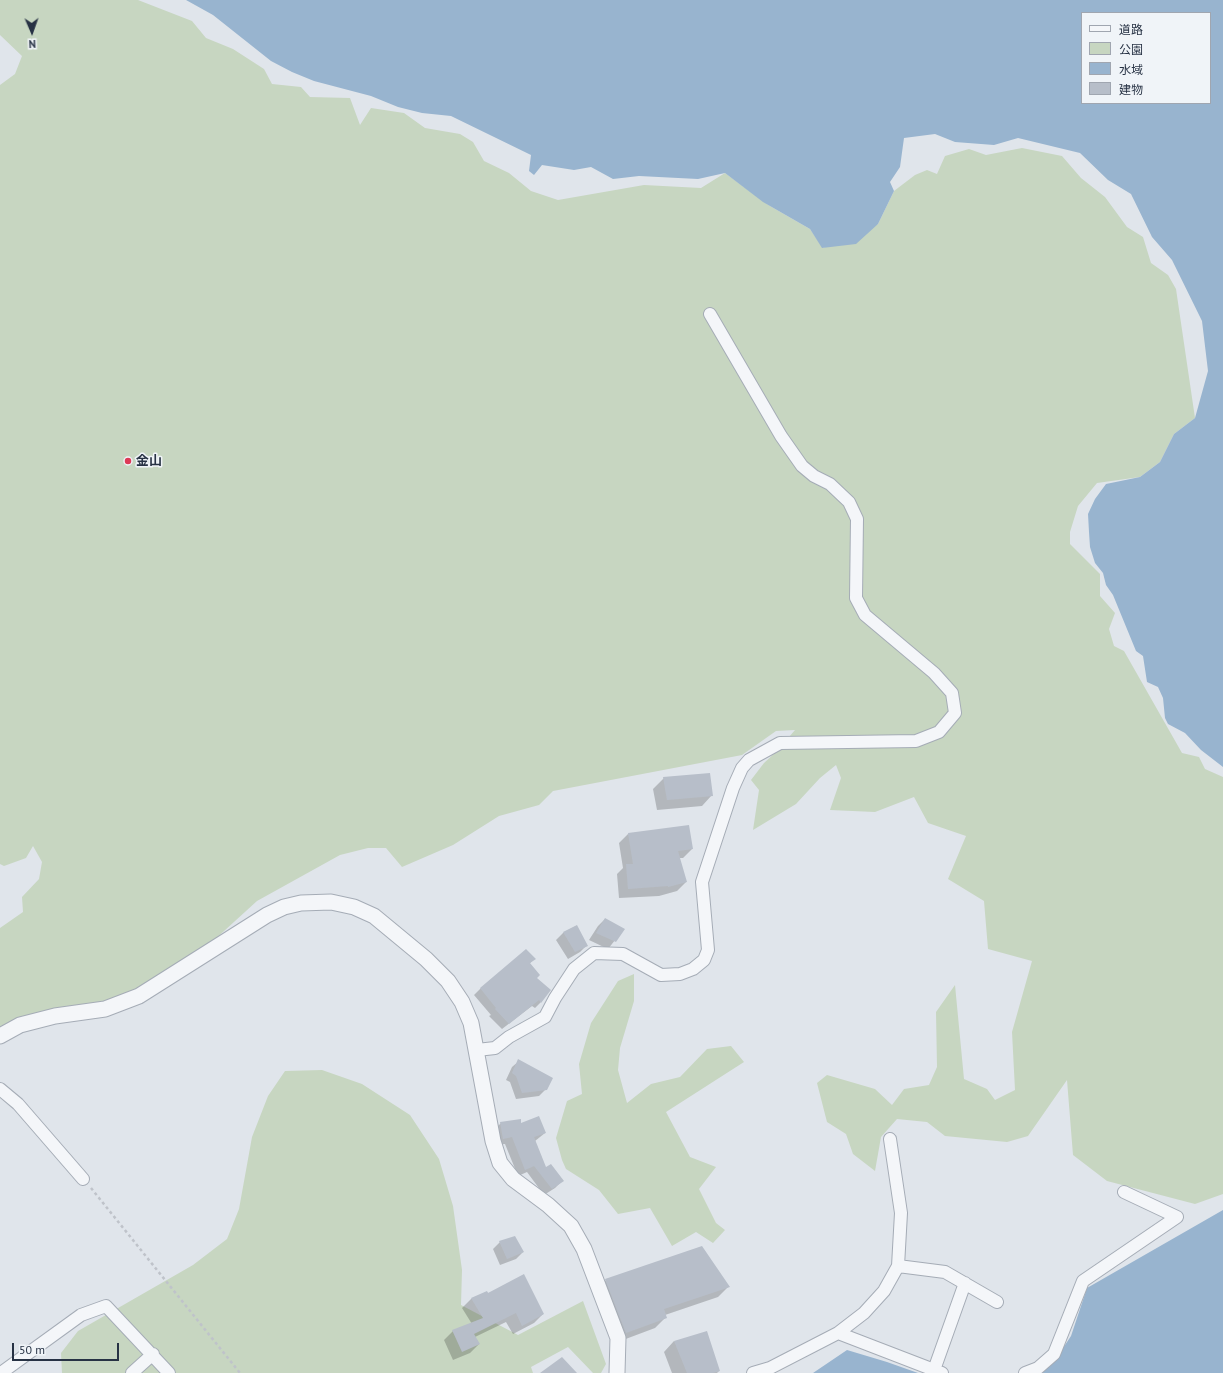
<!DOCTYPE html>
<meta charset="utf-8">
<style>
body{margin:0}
#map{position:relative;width:1223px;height:1373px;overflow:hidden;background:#e0e5eb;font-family:"PT Sans","Noto Sans JP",sans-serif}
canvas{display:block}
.legend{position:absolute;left:1081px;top:12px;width:130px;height:92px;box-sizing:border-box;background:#f0f4f8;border:1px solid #a0a6b0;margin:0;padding:5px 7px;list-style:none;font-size:12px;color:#273244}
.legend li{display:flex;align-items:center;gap:8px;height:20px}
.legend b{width:20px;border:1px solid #a0a6b0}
.north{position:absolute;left:12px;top:12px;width:40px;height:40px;-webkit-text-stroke:3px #f0f4f8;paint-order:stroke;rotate:178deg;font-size:11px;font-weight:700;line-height:16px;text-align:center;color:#273244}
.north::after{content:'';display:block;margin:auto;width:14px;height:18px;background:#273244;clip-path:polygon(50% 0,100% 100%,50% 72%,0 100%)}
.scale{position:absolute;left:12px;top:1343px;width:107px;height:18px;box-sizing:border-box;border:2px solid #273244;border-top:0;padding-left:5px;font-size:12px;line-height:14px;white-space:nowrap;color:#273244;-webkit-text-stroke:3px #f0f4f8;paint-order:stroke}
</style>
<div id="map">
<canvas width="1223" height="1373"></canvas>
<ul class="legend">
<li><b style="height:5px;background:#f4f6f9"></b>道路</li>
<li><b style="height:11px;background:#c7d6c1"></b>公園</li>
<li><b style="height:11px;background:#98b4cf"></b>水域</li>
<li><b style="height:11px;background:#b7bec9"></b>建物</li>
</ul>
<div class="north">N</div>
<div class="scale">50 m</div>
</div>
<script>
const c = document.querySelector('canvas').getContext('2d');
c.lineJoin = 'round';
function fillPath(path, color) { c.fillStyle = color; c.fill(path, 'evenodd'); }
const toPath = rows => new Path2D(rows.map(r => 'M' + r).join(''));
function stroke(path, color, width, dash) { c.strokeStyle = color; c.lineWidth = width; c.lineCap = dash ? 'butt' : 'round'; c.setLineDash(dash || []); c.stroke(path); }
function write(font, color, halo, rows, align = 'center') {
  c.font = font + ' "PT Sans","Noto Sans JP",sans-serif'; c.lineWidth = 3; c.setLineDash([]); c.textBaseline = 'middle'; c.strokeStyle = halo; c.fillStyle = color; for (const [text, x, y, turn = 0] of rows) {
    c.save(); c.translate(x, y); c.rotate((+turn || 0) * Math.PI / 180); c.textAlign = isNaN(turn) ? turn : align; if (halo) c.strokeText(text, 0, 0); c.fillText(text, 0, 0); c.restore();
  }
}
const green = toPath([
 [0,0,138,0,192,21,206,38,233,49,264,69,272,84,301,87,310,97,350,98,360,125,371,108,404,113,425,128,460,134,473,142,484,161,509,173,531,191,558,200,644,185,701,188,725,173,770,206,810,229,823,248,878,224,894,191,915,175,927,170,937,174,945,156,969,149,986,155,1022,148,1062,156,1081,178,1105,197,1127,227,1143,237,1151,263,1168,275,1176,289,1195,418,1174,434,1160,462,1140,477,1097,483,1078,506,1070,532,1070,544,1100,574,1100,596,1115,613,1109,629,1114,646,1124,651,1182,753,1199,757,1205,769,1223,777,1223,1194,1195,1204,1107,1181,1073,1155,1067,1080,1028,1136,1007,1142,945,1136,927,1122,897,1119,881,1137,875,1171,853,1154,846,1134,827,1122,817,1083,827,1075,875,1089,892,1105,904,1089,929,1085,937,1067,936,1012,955,985,964,1079,987,1089,995,1100,1015,1090,1012,1032,1032,961,988,949,984,901,948,879,966,836,928,823,914,797,875,812,830,810,841,778,836,765,820,778,796,804,753,830,759,790,751,780,764,763,777,751,795,730,776,731,742,755,553,791,539,805,499,816,453,845,402,867,386,848,368,848,340,855,257,901,156,993,0,1029,0,928,23,912,22,897,39,879,42,862,33,846,26,858,4,866,0,864,0,85,15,74,22,56,0,35],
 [634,974,634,1001,620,1048,618,1070,627,1103,651,1084,680,1077,707,1049,731,1046,744,1062,666,1112,690,1157,716,1167,699,1189,716,1223,725,1230,713,1243,696,1232,672,1246,650,1208,618,1214,599,1190,566,1169,562,1160,556,1138,567,1101,582,1094,579,1064,591,1023,618,981],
 [322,1070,362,1084,410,1115,439,1159,453,1206,462,1270,461,1305,518,1335,583,1301,606,1364,601,1373,593,1373,568,1347,531,1367,533,1373,62,1373,61,1353,78,1331,193,1265,227,1239,239,1209,252,1137,268,1096,285,1071]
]);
const water = toPath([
 [186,0,1223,0,1223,767,1201,750,1185,733,1168,724,1165,718,1163,698,1158,687,1147,682,1143,656,1136,651,1113,595,1106,585,1103,573,1095,563,1090,547,1089,532,1088,514,1095,499,1106,484,1140,477,1160,462,1174,434,1195,418,1208,371,1202,321,1172,260,1152,237,1131,194,1108,180,1080,153,1018,138,994,145,955,142,935,134,904,138,900,167,890,182,894,191,878,224,856,244,822,248,810,229,763,202,725,173,698,179,639,176,613,179,591,167,574,170,542,165,534,175,529,171,531,155,451,116,422,113,398,107,371,96,314,81,292,72,271,61,213,15],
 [1082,13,1210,13,1210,103,1082,103],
 [1223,1210,1223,1373,1040,1373,1053,1363,1071,1336,1087,1288],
 [847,1350,887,1362,918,1373,813,1373]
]);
const shadow = toPath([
 [664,778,712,795,702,806,657,810,653,789],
 [628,834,692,849,683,858,679,858,686,882,677,891,659,896,619,898,617,874,623,868,619,843],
 [605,919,623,930,608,949,589,940,598,926],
 [576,926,587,945,580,952,568,959,556,940,563,933],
 [534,959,529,964,541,1002,535,1008,532,1006,502,1029,489,1016,491,1015,474,995,481,988],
 [519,1061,546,1089,539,1096,516,1099,510,1082,506,1080,512,1067],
 [501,1123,520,1124,545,1133,535,1141,546,1169,562,1181,555,1188,544,1195,527,1172,518,1176,505,1144,496,1145,494,1130],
 [500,1242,523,1252,516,1259,500,1265,493,1249],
 [606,1280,729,1286,718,1297,665,1315,666,1317,655,1328,615,1343,595,1291],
 [486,1292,543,1314,534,1323,513,1334,506,1322,475,1337,479,1344,470,1353,453,1360,444,1340,453,1331,472,1324,462,1308,471,1299],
 [674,1341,719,1371,717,1373,672,1373,664,1352]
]);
const building = toPath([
 [710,773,713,796,667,800,663,777],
 [689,825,693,849,678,851,687,882,668,887,668,886,628,889,626,864,633,864,628,833],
 [605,918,625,929,616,942,596,933],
 [577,925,588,946,575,952,563,932],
 [526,949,536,959,530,963,540,975,537,978,551,990,541,1003,539,1000,509,1024,495,1009,496,1008,480,988],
 [518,1059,553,1078,547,1090,522,1093,516,1076,512,1073],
 [539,1116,546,1133,534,1137,546,1167,551,1164,564,1181,552,1189,534,1166,525,1170,512,1137,503,1139,500,1122,521,1119,521,1123],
 [515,1236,524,1252,507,1259,499,1241],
 [702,1246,730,1287,664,1309,667,1318,626,1333,605,1279],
 [524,1274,544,1314,522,1326,516,1313,474,1334,480,1344,462,1352,452,1330,483,1318,471,1298,487,1291,488,1293],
 [707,1331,720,1371,713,1373,687,1373,674,1341],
 [562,1357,577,1373,540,1373]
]);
const path = toPath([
 [91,1188,240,1373]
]);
const minor = toPath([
 [477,1050,495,1048,509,1037,545,1017,555,998,574,969,594,953,623,954,661,975,680,974,693,969,704,960,708,950,702,882,733,788,742,768,749,760,780,743,916,741,939,732,955,713,952,693,934,673,865,615,856,598,857,519,849,502,830,484,814,476,802,466,781,436,710,314],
 [0,1089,18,1104,83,1179],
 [898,1266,945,1272,997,1302],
 [838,1333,942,1373],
 [934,1370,965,1283],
 [1,1373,81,1315,106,1306,169,1373],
 [132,1373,153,1354],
 [753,1373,770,1368,838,1333,864,1313,884,1291,898,1266,901,1213,890,1139],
 [1025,1373,1038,1368,1054,1354,1083,1281,1177,1217,1124,1192]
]);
const tertiary = toPath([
 [0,1036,20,1025,55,1016,105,1009,139,996,267,915,284,907,301,903,331,902,354,907,374,916,426,959,448,981,462,1002,471,1023,493,1141,500,1163,513,1179,548,1205,571,1226,584,1249,618,1338,617,1373]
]);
const markers = [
 [128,461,4,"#dd3956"]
];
const poiNames = [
 ["金山",136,461]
];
fillPath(green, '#c7d6c1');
fillPath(water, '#98b4cf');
fillPath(shadow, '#0003');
fillPath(building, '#b7bec9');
stroke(minor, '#a5acb6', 14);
stroke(tertiary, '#a5acb6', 17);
stroke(path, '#bfc3ca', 2.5, [3, 3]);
stroke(minor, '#f4f6f9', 12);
stroke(tertiary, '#f4f6f9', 15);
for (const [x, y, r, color] of markers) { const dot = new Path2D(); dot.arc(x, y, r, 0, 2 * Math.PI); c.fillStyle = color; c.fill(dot); stroke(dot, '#f0f4f8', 1.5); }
write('bold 13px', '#273244', '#f0f4f8', poiNames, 'left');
</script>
